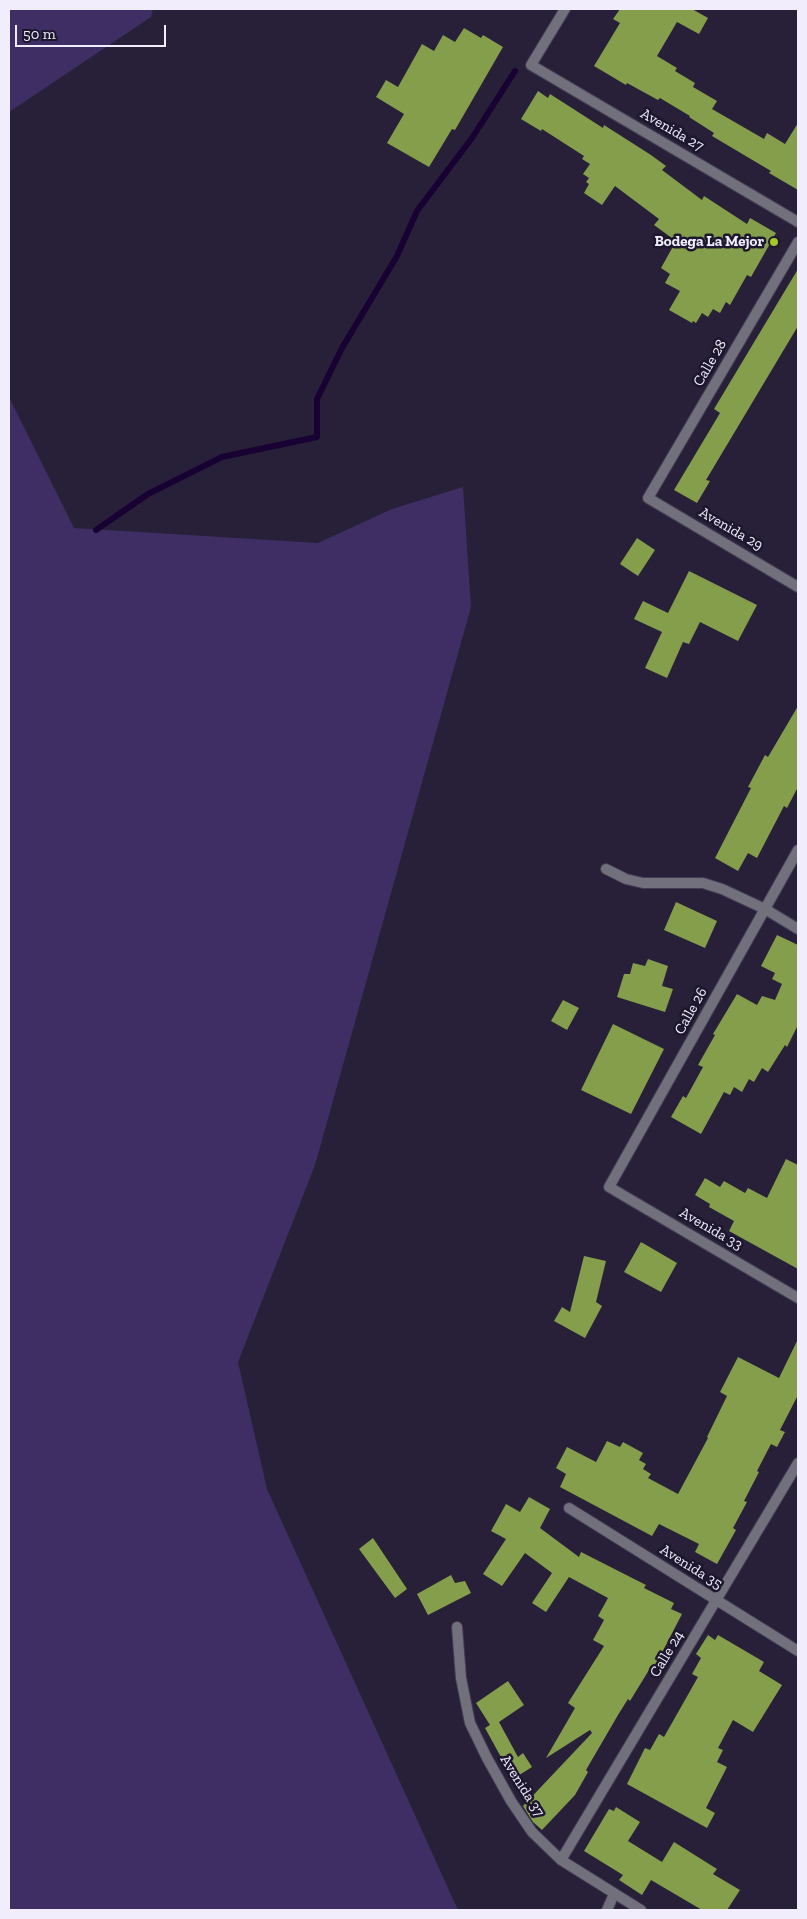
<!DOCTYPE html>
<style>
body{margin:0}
#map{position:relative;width:807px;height:1919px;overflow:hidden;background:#272038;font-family:"Zilla Slab",serif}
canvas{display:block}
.frame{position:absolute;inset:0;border:10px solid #f1edfd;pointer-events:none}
.scale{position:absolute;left:15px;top:25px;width:151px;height:22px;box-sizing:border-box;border:2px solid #f1edfd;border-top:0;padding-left:6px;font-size:15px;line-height:18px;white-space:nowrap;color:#f1edfd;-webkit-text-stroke:4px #1d172e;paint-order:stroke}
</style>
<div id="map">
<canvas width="807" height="1919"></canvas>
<div class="frame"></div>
<div class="scale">50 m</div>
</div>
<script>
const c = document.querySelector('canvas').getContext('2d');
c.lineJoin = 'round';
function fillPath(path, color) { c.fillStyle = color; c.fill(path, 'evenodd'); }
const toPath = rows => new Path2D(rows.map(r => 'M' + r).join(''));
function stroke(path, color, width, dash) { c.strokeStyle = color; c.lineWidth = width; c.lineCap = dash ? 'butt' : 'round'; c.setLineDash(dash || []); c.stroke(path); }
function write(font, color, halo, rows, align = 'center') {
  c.font = font + ' "Zilla Slab",serif'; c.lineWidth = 5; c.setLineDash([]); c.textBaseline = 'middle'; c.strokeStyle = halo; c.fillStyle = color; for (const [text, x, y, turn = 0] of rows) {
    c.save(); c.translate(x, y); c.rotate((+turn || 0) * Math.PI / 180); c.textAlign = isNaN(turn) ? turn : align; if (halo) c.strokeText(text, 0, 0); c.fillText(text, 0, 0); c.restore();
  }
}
const green = toPath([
 [9,9,153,9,151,17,9,112],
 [9,397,74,528,318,543,392,509,463,487,471,607,315,1165,238,1362,267,1489,458,1910,9,1910]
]);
const stream = toPath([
 [96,530,148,494,222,457,317,437,317,399,342,348,397,256,417,211,472,138,515,71]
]);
const building = toPath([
 [620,9,692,9,708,18,699,34,677,22,657,56,677,68,675,71,695,83,693,87,717,101,712,109,764,139,767,133,785,144,798,123,798,190,769,173,771,171,712,136,714,133,689,117,690,116,660,98,658,100,627,83,626,85,594,66,620,23,613,19],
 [464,28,481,38,483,35,503,47,455,130,452,129,429,167,387,143,404,114,376,97,386,80,398,87,422,44,434,51,443,35,455,42],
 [538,91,548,98,550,94,603,128,604,125,651,155,666,166,662,170,702,200,704,196,747,224,750,218,776,233,751,277,747,275,730,305,726,302,720,313,713,309,708,317,702,313,696,323,693,321,692,323,669,310,680,291,665,283,670,274,661,268,676,241,654,225,659,219,615,186,602,205,584,193,589,184,586,182,589,178,583,174,590,164,582,159,584,156,542,129,541,131,521,119],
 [798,269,798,326,706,480,710,481,697,503,674,490,720,413,714,409],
 [637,538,655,550,638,576,620,564],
 [689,571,757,605,738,641,700,622,689,644,683,642,667,678,645,668,662,632,634,619,643,601,668,613],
 [798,706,798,787,787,808,784,806,757,858,748,853,738,871,715,858,751,788,748,787,765,755,768,757],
 [676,902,717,921,705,948,664,930],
 [777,935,798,945,798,1025,787,1047,785,1045,768,1072,762,1068,754,1082,749,1079,742,1092,734,1087,730,1095,724,1092,701,1134,671,1117,683,1096,686,1098,703,1067,698,1065,715,1035,713,1034,737,994,757,1005,762,996,775,1000,782,984,772,979,775,973,761,966],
 [648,959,668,966,662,986,673,989,665,1012,617,997,624,974,630,974,633,963,645,966],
 [563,1000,579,1008,567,1030,551,1021],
 [613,1024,664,1049,631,1114,581,1090],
 [786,1159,798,1165,798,1269,729,1231,734,1221,709,1207,710,1204,695,1195,705,1178,720,1187,724,1181,745,1193,748,1188,767,1198],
 [641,1242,677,1263,661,1292,624,1272],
 [584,1256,606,1261,596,1302,602,1306,585,1338,554,1321,562,1307,570,1312],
 [798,1339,798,1395,780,1430,785,1432,777,1447,771,1444,757,1471,759,1472,744,1501,747,1502,733,1528,736,1530,717,1564,695,1552,699,1544,659,1524,652,1536,560,1487,566,1474,556,1468,567,1447,596,1462,607,1441,620,1447,623,1442,643,1453,639,1460,646,1464,643,1469,651,1474,648,1478,678,1494,708,1438,707,1437,727,1396,720,1392,738,1357,779,1378],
 [529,1497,550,1509,540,1528,579,1557,581,1552,646,1585,644,1588,674,1603,671,1609,682,1614,652,1672,649,1670,630,1701,628,1699,618,1715,586,1770,588,1772,575,1795,542,1830,533,1822,523,1806,592,1733,590,1730,546,1758,575,1708,568,1703,604,1646,593,1640,604,1620,598,1616,608,1598,569,1577,546,1612,532,1603,552,1573,525,1553,502,1586,483,1574,506,1539,491,1531,506,1504,520,1512],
 [373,1538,407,1589,395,1598,359,1549],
 [451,1575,455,1583,465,1581,471,1593,428,1615,417,1594],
 [708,1635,715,1640,718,1635,764,1662,759,1671,782,1685,753,1732,733,1720,718,1748,723,1750,717,1762,727,1767,706,1808,715,1813,707,1828,627,1784,645,1748,650,1750,659,1734,664,1737,698,1677,692,1674,701,1658,696,1654],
 [508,1681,524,1705,499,1722,518,1757,523,1753,532,1767,513,1779,485,1728,490,1725,476,1703],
 [616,1807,640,1822,628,1841,662,1862,674,1842,717,1869,713,1874,740,1890,727,1910,702,1910,651,1880,642,1895,619,1880,623,1875,584,1851,609,1809,614,1811]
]);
const lane = toPath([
 [606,869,626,879,643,883,703,883,722,889,765,909],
 [607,1910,614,1894]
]);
const street = toPath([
 [565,9,531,65,798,222],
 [798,242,648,498,798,587],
 [798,850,609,1187,798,1298],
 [765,909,798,929],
 [569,1508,798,1651],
 [457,1627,461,1678,470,1723,487,1758,511,1801,532,1832,561,1860,641,1910],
 [561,1860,798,1463]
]);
const markers = [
 [774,242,5,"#a2c929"]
];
const streetNames = [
 ["Avenida 27",672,130,30],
 ["Calle 28",710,363,-60],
 ["Avenida 29",731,529,30],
 ["Calle 26",691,1011,-61],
 ["Avenida 33",711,1229,30],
 ["Avenida 35",691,1567,32],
 ["Calle 24",667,1654,-59],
 ["Avenida 37",522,1786,58]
];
const poiNames = [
 ["Bodega La Mejor",764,242]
];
fillPath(green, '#3f2e64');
stroke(stream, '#170233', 6);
fillPath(building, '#859e4b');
stroke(lane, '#433d54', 12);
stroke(street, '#433d54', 12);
stroke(lane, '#73707d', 10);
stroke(street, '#73707d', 10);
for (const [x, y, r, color] of markers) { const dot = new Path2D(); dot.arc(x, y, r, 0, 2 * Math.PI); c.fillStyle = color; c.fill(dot); stroke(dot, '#1d172e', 2); }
write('15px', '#f1edfd', '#1d172e', streetNames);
write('bold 15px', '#f1edfd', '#1d172e', poiNames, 'right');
</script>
